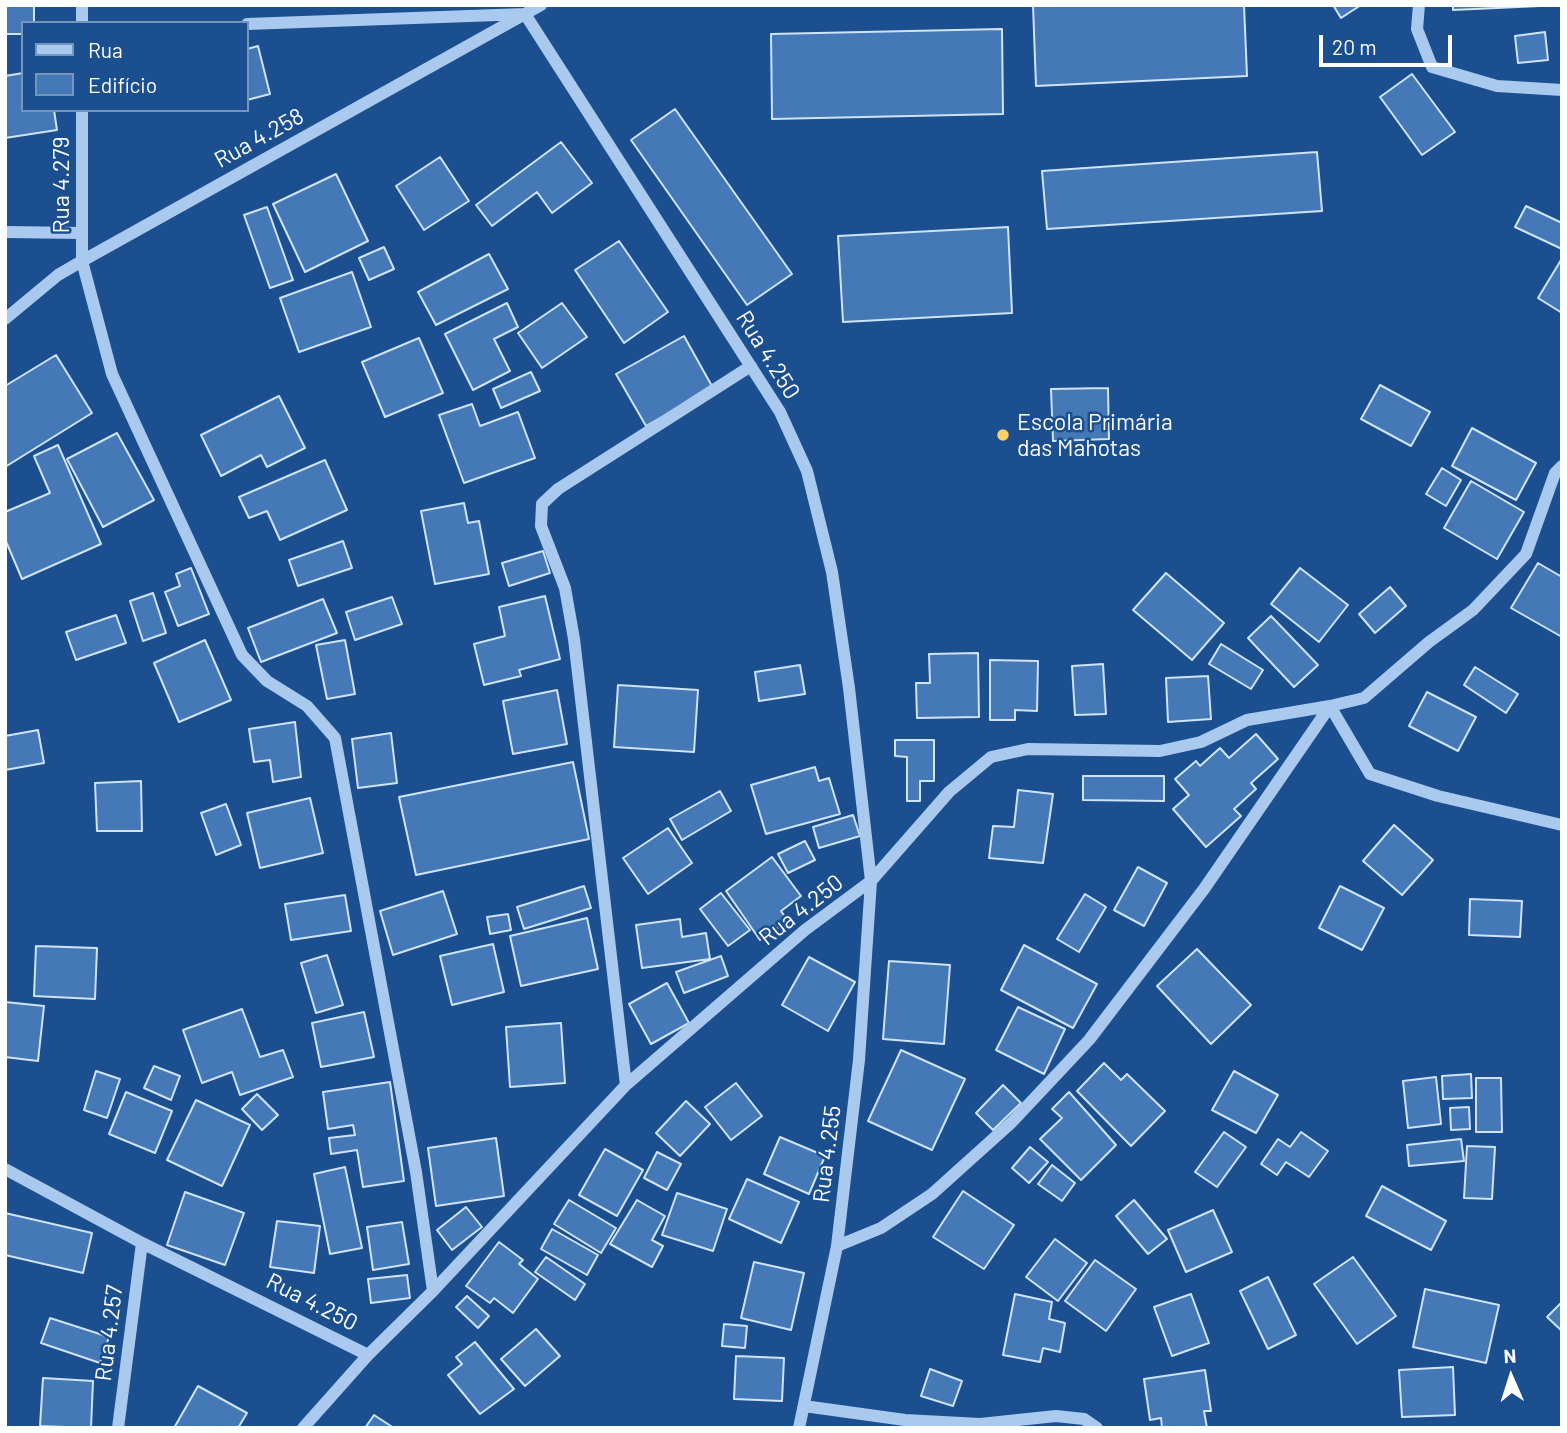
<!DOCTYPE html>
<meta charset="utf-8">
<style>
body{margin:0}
#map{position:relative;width:1567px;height:1433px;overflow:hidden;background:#1b4f8f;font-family:Barlow,sans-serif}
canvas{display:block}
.frame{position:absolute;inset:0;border:7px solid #fff;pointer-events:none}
.legend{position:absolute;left:21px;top:21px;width:228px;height:91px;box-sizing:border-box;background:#1b4f8f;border:2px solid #7695bc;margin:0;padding:9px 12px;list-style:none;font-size:21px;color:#fff}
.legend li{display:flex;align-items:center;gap:14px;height:35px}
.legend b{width:35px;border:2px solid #7695bc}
.north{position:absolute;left:1476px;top:1342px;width:70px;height:70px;-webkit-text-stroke:5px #1b4f8f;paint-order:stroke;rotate:357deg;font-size:19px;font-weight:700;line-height:28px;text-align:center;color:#fff}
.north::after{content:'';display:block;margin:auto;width:24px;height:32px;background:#fff;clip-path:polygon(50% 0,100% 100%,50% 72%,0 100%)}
.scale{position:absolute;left:1319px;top:35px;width:133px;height:32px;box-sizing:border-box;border:4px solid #fff;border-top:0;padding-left:9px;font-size:21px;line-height:24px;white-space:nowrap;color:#fff;-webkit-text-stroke:5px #1b4f8f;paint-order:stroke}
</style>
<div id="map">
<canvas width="1567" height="1433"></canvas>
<div class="frame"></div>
<ul class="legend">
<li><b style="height:9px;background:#a9c9ee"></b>Rua</li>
<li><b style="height:19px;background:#4478b7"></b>Edifício</li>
</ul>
<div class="north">N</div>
<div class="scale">20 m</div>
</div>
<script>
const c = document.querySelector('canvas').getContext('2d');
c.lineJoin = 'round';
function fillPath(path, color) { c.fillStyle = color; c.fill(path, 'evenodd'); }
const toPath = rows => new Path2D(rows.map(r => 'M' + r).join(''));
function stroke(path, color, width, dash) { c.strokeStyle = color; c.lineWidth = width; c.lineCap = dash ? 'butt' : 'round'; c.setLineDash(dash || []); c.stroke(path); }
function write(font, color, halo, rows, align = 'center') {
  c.font = font + ' Barlow,sans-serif'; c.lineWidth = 5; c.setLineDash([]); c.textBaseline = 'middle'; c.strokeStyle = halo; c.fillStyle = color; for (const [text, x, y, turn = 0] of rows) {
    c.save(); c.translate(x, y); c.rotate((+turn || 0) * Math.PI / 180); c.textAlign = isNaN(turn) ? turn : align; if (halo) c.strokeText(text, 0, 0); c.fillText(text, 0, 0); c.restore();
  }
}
const building = toPath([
 [5,5,34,5,34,23,23,23,23,34,5,34,5,5],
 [1033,5,1244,5,1247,76,1036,86,1033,5],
 [1333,5,1361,5,1341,18,1333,5],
 [1453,5,1562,5,1453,10,1453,5],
 [1002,29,1003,114,772,119,771,34,1002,29],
 [1545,32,1548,60,1518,63,1515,36,1545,32],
 [258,46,270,94,247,100,247,49,258,46],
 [23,73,23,110,54,110,57,130,5,138,5,76,23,73],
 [1412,74,1455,132,1422,155,1380,97,1412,74],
 [675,109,792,274,747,305,631,140,675,109],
 [561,142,592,183,552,213,537,192,492,226,476,205,561,142],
 [1317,152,1322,211,1047,229,1042,171,1317,152],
 [440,157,469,201,424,230,396,186,440,157],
 [336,174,368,241,305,272,273,204,336,174],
 [1526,206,1562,223,1562,249,1515,227,1526,206],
 [267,207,293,280,270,288,244,215,267,207],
 [1008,227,1012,313,843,322,838,236,1008,227],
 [619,241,668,312,624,343,575,270,619,241],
 [384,247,394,269,369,280,359,258,384,247],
 [489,254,508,289,436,325,418,292,489,254],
 [1561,260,1562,260,1562,313,1538,298,1561,260],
 [352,272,371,327,299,352,280,298,352,272],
 [507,303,518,327,494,339,510,371,473,390,445,334,507,303],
 [562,303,587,337,542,368,518,333,562,303],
 [684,336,713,388,646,426,616,374,684,336],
 [419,338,443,393,385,417,362,362,419,338],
 [56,355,92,413,5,467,5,386,56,355],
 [531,372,540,391,501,408,493,389,531,372],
 [1380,385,1430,412,1411,446,1361,419,1380,385],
 [1108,388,1109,439,1053,441,1051,389,1108,388],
 [279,396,305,448,267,467,261,455,221,476,201,435,279,396],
 [472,404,480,426,518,412,535,458,464,483,439,415,472,404],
 [1472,428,1536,463,1516,500,1452,466,1472,428],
 [117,433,154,500,103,527,67,459,117,433],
 [58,445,101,544,22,579,5,539,5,512,50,493,34,456,58,445],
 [325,460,347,510,280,540,267,511,249,518,239,497,325,460],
 [1442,468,1461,480,1446,506,1426,494,1442,468],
 [1471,481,1524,512,1497,559,1444,528,1471,481],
 [464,503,468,523,479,521,489,574,435,584,421,511,464,503],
 [343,541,352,568,298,586,289,560,343,541],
 [543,551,550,573,509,586,502,563,543,551],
 [1538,563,1562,577,1562,637,1511,608,1538,563],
 [191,568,209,614,178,626,165,592,180,586,176,574,191,568],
 [1300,568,1348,605,1319,642,1271,604,1300,568],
 [1166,573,1224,623,1192,660,1133,610,1166,573],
 [1390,587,1406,606,1375,633,1359,614,1390,587],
 [153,593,166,633,143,641,130,601,153,593],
 [545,596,560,659,519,670,521,676,484,685,474,644,505,636,499,607,545,596],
 [392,597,402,624,355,640,346,612,392,597],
 [323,599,337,633,261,662,248,628,323,599],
 [116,615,126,643,76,660,66,632,116,615],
 [1271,616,1318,665,1294,687,1248,638,1271,616],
 [205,640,231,700,179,722,154,663,205,640],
 [345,640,355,694,327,699,316,645,345,640],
 [1221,644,1263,670,1251,689,1209,664,1221,644],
 [978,653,979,717,917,718,916,683,930,683,929,654,978,653],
 [990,660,1038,661,1037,711,1015,710,1015,720,990,720,990,660],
 [1103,664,1106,714,1075,715,1072,666,1103,664],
 [800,665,805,694,759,701,755,672,800,665],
 [1475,667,1518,694,1506,713,1464,685,1475,667],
 [1208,676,1211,719,1168,722,1166,678,1208,676],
 [618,685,698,690,694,752,614,747,618,685],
 [557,690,567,744,513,754,503,701,557,690],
 [1427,692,1476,717,1458,751,1409,726,1427,692],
 [295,722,301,777,273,782,270,760,254,762,249,729,295,722],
 [38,730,44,763,5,770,5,736,38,730],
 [391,733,397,783,358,788,352,739,391,733],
 [1256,734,1278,759,1251,783,1256,789,1234,809,1241,816,1206,847,1173,809,1189,795,1175,779,1196,761,1200,766,1220,748,1229,758,1256,734],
 [895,740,934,740,934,781,920,781,920,801,907,801,907,757,895,756,895,740],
 [573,762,589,839,416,875,399,797,573,762],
 [815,767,819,781,829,778,840,814,766,834,751,785,815,767],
 [1083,776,1164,776,1164,801,1083,800,1083,776],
 [141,781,142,831,97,831,95,783,141,781],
 [1018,790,1053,794,1043,863,989,858,993,826,1014,827,1018,790],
 [720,791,731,811,682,840,670,819,720,791],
 [310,798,323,853,260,868,247,813,310,798],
 [226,804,241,845,216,855,201,813,226,804],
 [853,815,860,836,819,848,813,827,853,815],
 [1394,825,1433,860,1402,895,1363,861,1394,825],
 [668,828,692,863,648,894,623,858,668,828],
 [805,841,815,860,788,873,778,854,805,841],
 [772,857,801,896,781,911,788,921,760,940,726,891,772,857],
 [1138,867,1167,883,1144,926,1114,910,1138,867],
 [584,886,591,908,524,929,517,907,584,886],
 [1340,886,1384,908,1362,950,1319,928,1340,886],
 [443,891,457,934,393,955,380,911,443,891],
 [721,893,750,930,728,946,700,909,721,893],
 [1085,894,1106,907,1079,952,1057,939,1085,894],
 [345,895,351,931,291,940,285,904,345,895],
 [1470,899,1522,901,1520,937,1469,935,1470,899],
 [508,914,511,930,490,934,487,917,508,914],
 [587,918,598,969,521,986,510,936,587,918],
 [680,919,682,937,706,933,710,959,642,968,636,925,680,919],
 [493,944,504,992,452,1005,440,956,493,944],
 [1024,945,1097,984,1073,1028,1001,990,1024,945],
 [36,946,97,948,95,999,34,996,36,946],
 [1197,949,1251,1005,1211,1044,1157,986,1197,949],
 [327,955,343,1005,316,1013,301,963,327,955],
 [721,956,728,976,684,993,676,972,721,956],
 [809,957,855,982,828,1031,782,1005,809,957],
 [889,961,950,965,944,1044,883,1039,889,961],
 [667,983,689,1023,651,1044,629,1004,667,983],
 [5,1002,44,1006,38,1061,5,1057,5,1002],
 [1018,1007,1065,1029,1044,1074,996,1050,1018,1007],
 [242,1009,260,1057,283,1050,293,1077,240,1095,232,1072,202,1083,183,1030,242,1009],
 [364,1012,374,1057,321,1067,312,1023,364,1012],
 [561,1023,565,1083,510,1087,506,1027,561,1023],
 [901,1050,965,1079,932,1150,868,1121,901,1050],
 [1104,1063,1121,1080,1127,1074,1165,1111,1131,1146,1077,1091,1104,1063],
 [154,1066,180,1076,171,1100,144,1088,154,1066],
 [96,1071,120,1079,107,1118,84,1110,96,1071],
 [1234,1071,1278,1095,1256,1133,1212,1110,1234,1071],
 [1471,1074,1472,1098,1443,1099,1442,1076,1471,1074],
 [1436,1077,1441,1124,1408,1128,1403,1081,1436,1077],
 [1476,1078,1501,1078,1502,1132,1476,1132,1476,1078],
 [390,1082,404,1181,363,1187,357,1150,331,1154,329,1138,355,1135,353,1125,328,1129,323,1092,390,1082],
 [736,1083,762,1116,731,1140,705,1107,736,1083],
 [1003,1085,1021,1103,993,1130,976,1113,1003,1085],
 [126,1092,172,1111,155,1153,109,1134,126,1092],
 [1069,1092,1116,1145,1081,1180,1040,1139,1062,1118,1052,1109,1069,1092],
 [257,1094,278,1115,262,1130,242,1109,257,1094],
 [196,1100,250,1125,222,1186,167,1160,196,1100],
 [686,1101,710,1124,680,1156,656,1133,686,1101],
 [1469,1107,1470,1129,1451,1130,1450,1108,1469,1107],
 [1224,1132,1246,1147,1217,1187,1195,1172,1224,1132],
 [1301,1132,1328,1151,1309,1177,1286,1162,1277,1175,1261,1164,1278,1139,1290,1147,1301,1132],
 [780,1137,825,1156,809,1194,764,1174,780,1137],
 [496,1138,504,1196,436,1206,428,1148,496,1138],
 [1461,1139,1464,1161,1409,1166,1407,1145,1461,1139],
 [1467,1146,1495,1147,1492,1199,1464,1198,1467,1146],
 [1030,1147,1048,1162,1029,1183,1012,1168,1030,1147],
 [605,1149,643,1170,617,1216,579,1195,605,1149],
 [657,1152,681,1164,667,1190,644,1178,657,1152],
 [1052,1165,1075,1183,1062,1201,1038,1184,1052,1165],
 [345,1167,362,1248,330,1254,314,1174,345,1167],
 [747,1179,799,1202,781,1243,729,1219,747,1179],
 [1382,1186,1446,1221,1431,1250,1366,1216,1382,1186],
 [963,1191,1014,1225,984,1269,933,1237,963,1191],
 [185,1192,244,1213,225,1265,167,1245,185,1192],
 [677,1193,727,1209,713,1251,662,1235,677,1193],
 [569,1200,616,1228,601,1253,554,1224,569,1200],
 [637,1200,665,1216,652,1240,663,1246,652,1267,610,1244,637,1200],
 [1134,1200,1167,1239,1148,1254,1116,1216,1134,1200],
 [466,1207,482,1227,452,1250,437,1230,466,1207],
 [1213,1210,1232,1252,1186,1272,1168,1230,1213,1210],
 [5,1213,92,1233,83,1273,5,1255,5,1213],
 [277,1221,320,1226,314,1273,270,1267,277,1221],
 [402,1222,409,1264,373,1270,367,1227,402,1222],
 [552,1229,598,1255,587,1275,541,1249,552,1229],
 [1055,1239,1087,1263,1058,1301,1026,1277,1055,1239],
 [499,1242,523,1260,519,1264,538,1279,513,1313,494,1298,490,1303,466,1286,499,1242],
 [546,1257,585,1284,575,1300,535,1272,546,1257],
 [1353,1257,1396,1316,1357,1344,1314,1284,1353,1257],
 [1095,1260,1136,1289,1106,1331,1065,1301,1095,1260],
 [754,1262,804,1273,791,1330,741,1318,754,1262],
 [407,1275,410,1298,371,1303,368,1279,407,1275],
 [1268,1277,1296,1335,1268,1349,1240,1291,1268,1277],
 [1425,1289,1499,1305,1486,1363,1413,1347,1425,1289],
 [1015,1294,1052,1302,1049,1319,1065,1323,1060,1352,1043,1348,1040,1362,1003,1355,1015,1294],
 [1191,1294,1209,1343,1172,1356,1154,1307,1191,1294],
 [467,1296,489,1316,478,1328,456,1307,467,1296],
 [1562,1302,1562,1331,1547,1317,1562,1302],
 [50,1318,109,1337,100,1363,41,1343,50,1318],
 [724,1324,747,1326,745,1348,722,1346,724,1324],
 [536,1329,560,1356,525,1386,501,1359,536,1329],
 [475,1342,514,1389,480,1414,448,1375,462,1364,456,1357,475,1342],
 [736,1356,784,1358,782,1401,734,1399,736,1356],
 [1453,1367,1455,1415,1402,1417,1399,1370,1453,1367],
 [930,1369,962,1381,953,1406,921,1396,930,1369],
 [1205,1370,1211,1411,1204,1411,1207,1428,1162,1428,1161,1418,1150,1420,1144,1379,1205,1370],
 [43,1378,93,1381,91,1428,40,1426,43,1378],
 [198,1386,247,1413,238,1428,174,1428,198,1386],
 [374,1415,394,1428,365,1428,374,1415]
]);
const minor = toPath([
 [82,5,82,23],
 [1419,5,1417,29,1432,67,1497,86,1562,90],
 [247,24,525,14,780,412,807,471,832,572,849,688,871,881,859,1060,837,1246,799,1428],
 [82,110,82,261,112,374,242,655,267,681,307,706,335,738,416,1172,433,1291],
 [5,232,82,233],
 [5,319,58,275,82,261,541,5],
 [626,1085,574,639,565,588,541,526,542,504,558,489,751,366],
 [5,1169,142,1243,368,1355],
 [837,1246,881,1228,932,1194,1012,1122,1089,1040,1204,889,1330,706,1364,698,1429,642,1473,610,1526,554,1555,473,1562,466],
 [804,1406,905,1420,980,1424,1056,1416,1084,1419,1097,1428],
 [118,1428,142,1243],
 [303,1428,368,1355,433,1291,626,1085,805,930,871,881,949,792,991,757,1028,749,1160,751,1201,742,1247,720,1330,706,1370,774,1438,796,1562,825]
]);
const markers = [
 [1003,435,7,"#ffd166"]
];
const streetNames = [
 ["Rua 4.258",259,138,-29],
 ["Rua 4.279",61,185,-90],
 ["Rua 4.250",768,355,58],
 ["Rua 4.250",801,910,-38],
 ["Rua 4.255",827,1154,-83],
 ["Rua 4.250",312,1302,27],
 ["Rua 4.257",109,1333,-83]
];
const poiNames = [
 ["Escola Primária",1017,422],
 ["das Mahotas",1017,448]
];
fillPath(building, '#4478b7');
stroke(building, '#cfe3fa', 2);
stroke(minor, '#a9c9ee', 12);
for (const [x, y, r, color] of markers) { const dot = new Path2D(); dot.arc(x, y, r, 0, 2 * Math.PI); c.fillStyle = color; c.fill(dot); stroke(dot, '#1b4f8f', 2.5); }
write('23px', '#fff', '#1b4f8f', streetNames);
write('23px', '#fff', '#1b4f8f', poiNames, 'left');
</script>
